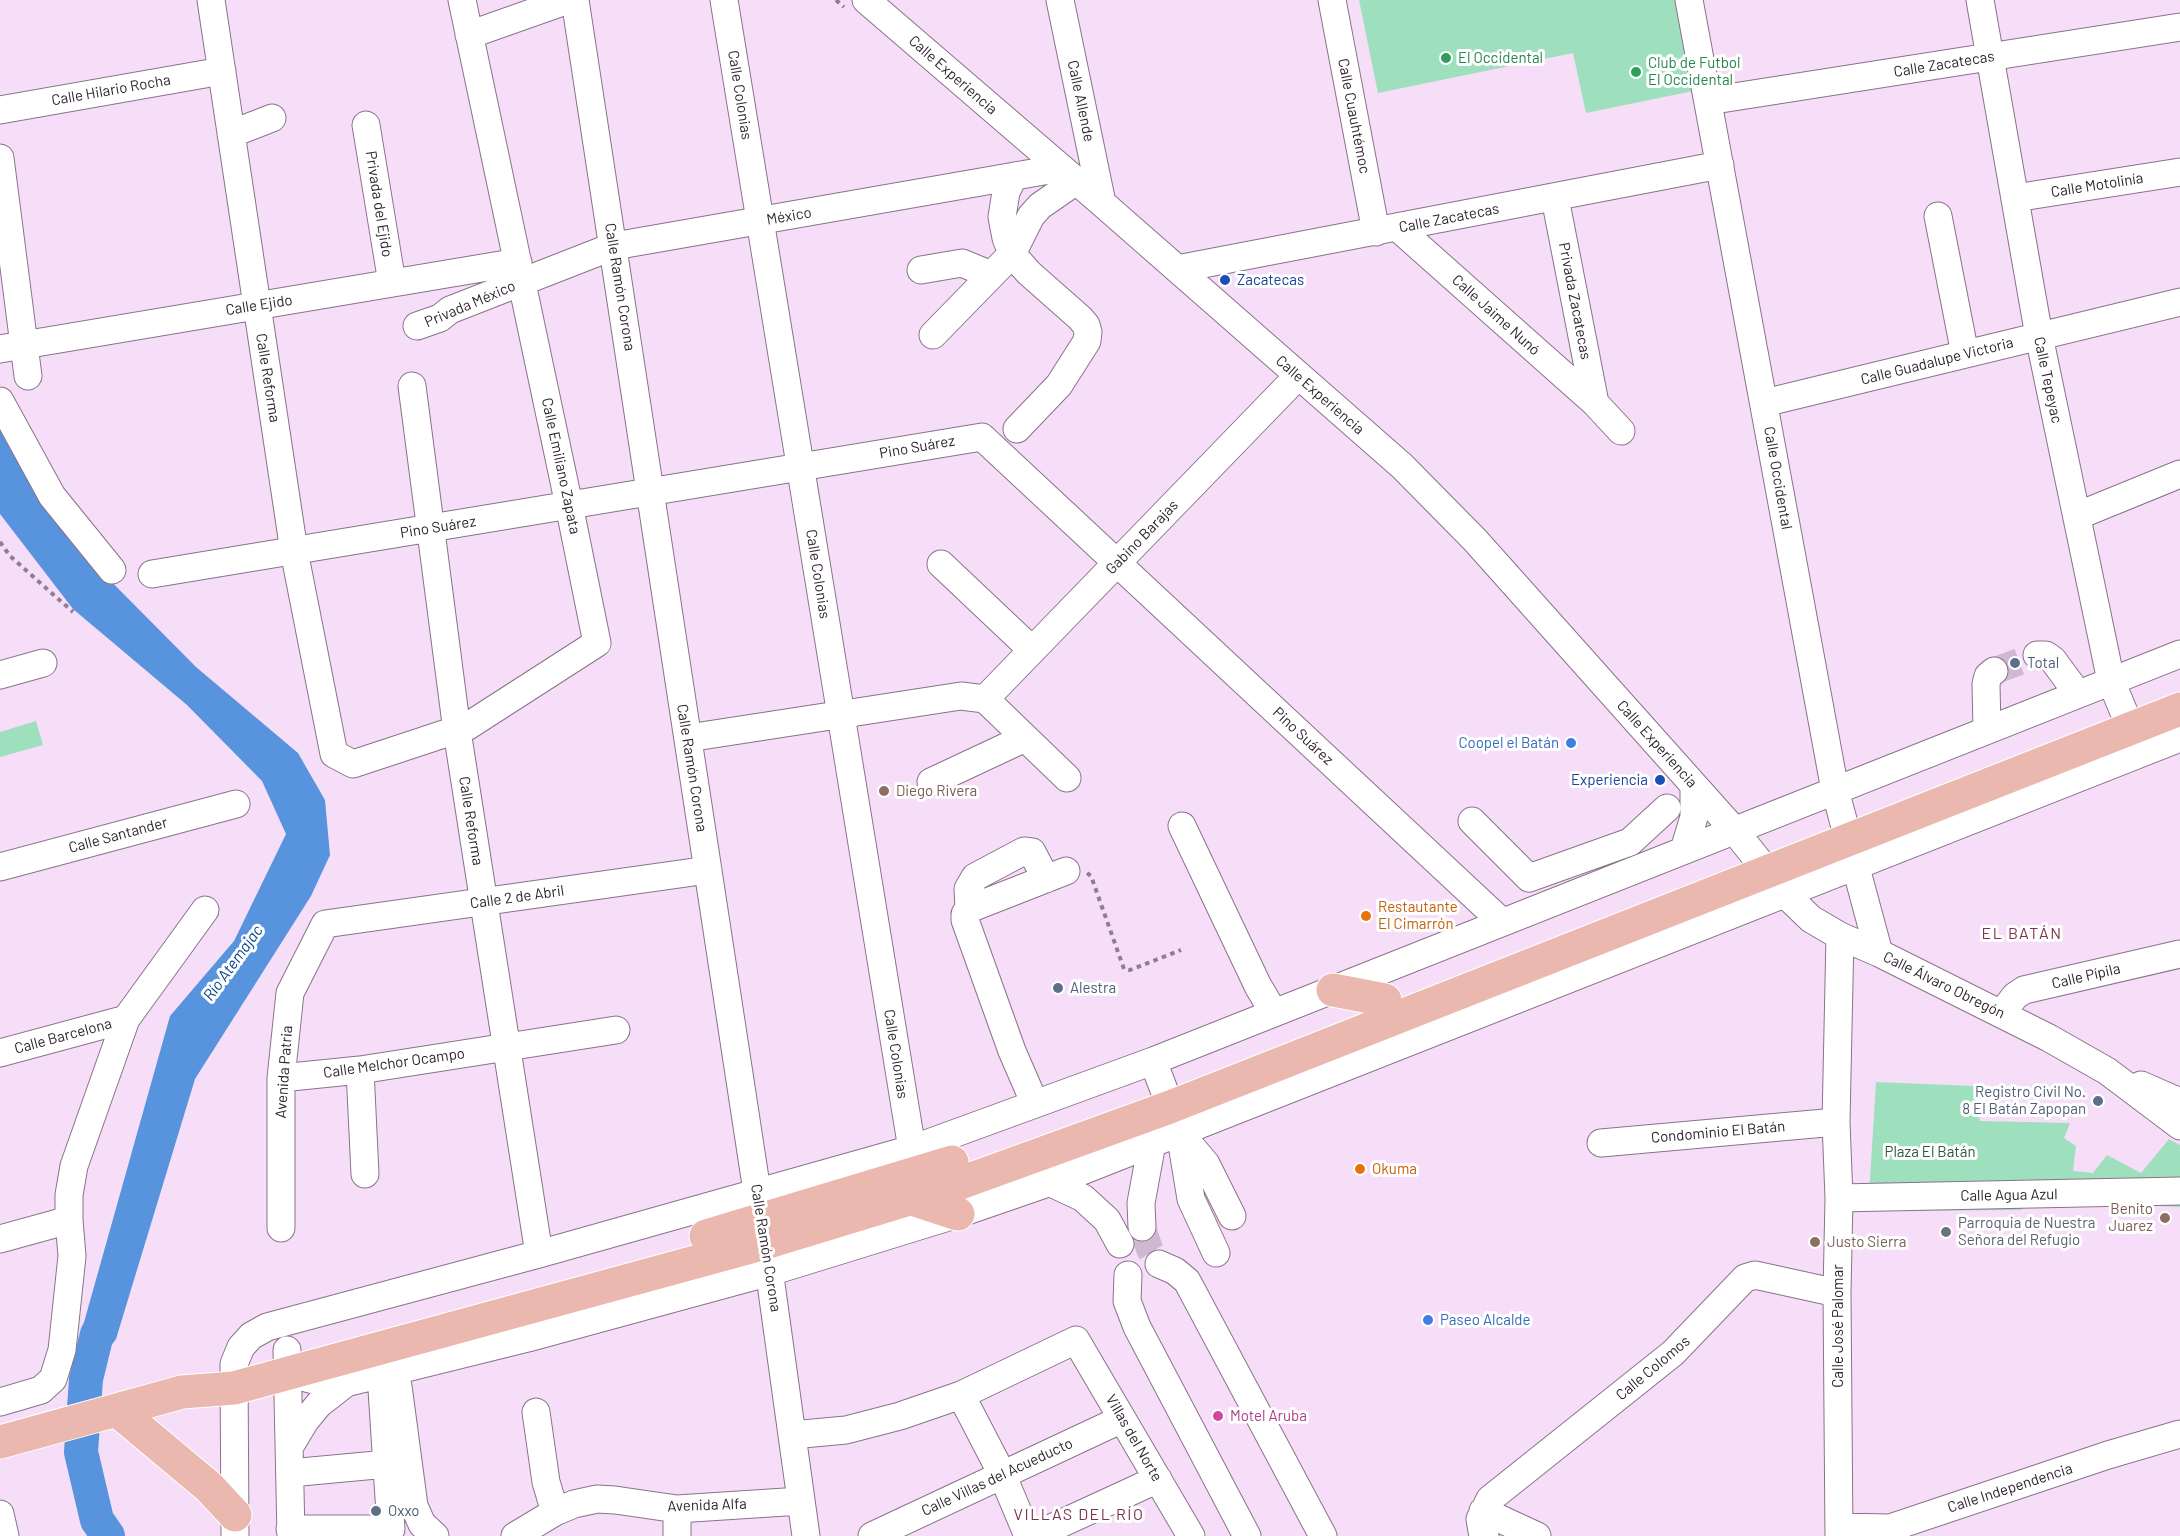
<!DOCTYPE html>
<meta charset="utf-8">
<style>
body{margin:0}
canvas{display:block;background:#f7def8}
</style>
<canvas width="2180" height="1536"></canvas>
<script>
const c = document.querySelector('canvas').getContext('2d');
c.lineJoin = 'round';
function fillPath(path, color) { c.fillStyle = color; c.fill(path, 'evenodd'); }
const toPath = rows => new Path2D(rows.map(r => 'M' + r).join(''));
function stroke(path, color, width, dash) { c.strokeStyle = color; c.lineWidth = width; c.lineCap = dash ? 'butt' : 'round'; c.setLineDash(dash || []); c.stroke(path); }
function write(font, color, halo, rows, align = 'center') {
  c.font = font + ' Barlow,sans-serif'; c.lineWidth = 6; c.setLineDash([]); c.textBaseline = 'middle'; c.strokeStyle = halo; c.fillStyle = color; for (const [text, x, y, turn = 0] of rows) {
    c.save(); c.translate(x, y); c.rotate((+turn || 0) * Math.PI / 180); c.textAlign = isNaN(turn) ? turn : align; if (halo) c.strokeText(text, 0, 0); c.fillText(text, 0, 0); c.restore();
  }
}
const green = toPath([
 [1359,0,1679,0,1698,90,1586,113,1573,53,1378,93],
 [36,721,43,745,0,757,0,732],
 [1876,1082,1974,1086,1980,1121,2070,1123,2064,1138,2076,1146,2073,1171,2093,1173,2107,1155,2141,1173,2169,1139,2180,1145,2180,1207,2024,1201,2021,1210,1868,1211]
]);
const water = toPath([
 [0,414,21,464,74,544,196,667,298,753,325,800,330,855,311,896,195,1079,116,1339,86,1379,81,1333,170,1016,234,941,286,834,262,781,187,705,73,609,0,514]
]);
const river = toPath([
 [97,1334,86,1379,81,1452,97,1520,108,1536]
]);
const minorTunnel = toPath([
 [1994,671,2037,655],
 [1142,1227,1150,1250,1159,1264]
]);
const path = toPath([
 [836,0,844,7],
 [0,542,10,556,73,612],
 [1087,873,1091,876,1124,969,1130,970,1181,950]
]);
const minor = toPath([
 [211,0,294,551,334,754,353,764,468,726,597,643,569,505,462,0],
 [575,0,760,1211],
 [724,0,912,1149],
 [866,0,1102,203,1402,466,1475,540,1734,830,1785,894,1811,919,1840,936,1879,953,2049,1038,2107,1071,2180,1126],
 [1060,0,1102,203],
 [1332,0,1376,232],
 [1689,0,1835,790,1879,953],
 [1980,0,2039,336,2111,681,2138,746],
 [469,35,568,0],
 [1708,101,2180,27],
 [0,110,222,71],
 [366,125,392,283],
 [231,134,272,118],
 [0,158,28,376],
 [1014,176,1006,192,1002,217,1006,238,1012,254,1029,273,1080,318,1086,325,1088,332,1087,341,1059,385,1017,429],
 [1555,198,1595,403],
 [2015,198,2180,172],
 [1938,216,1965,354],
 [1398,228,1595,403,1621,431],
 [1177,269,1720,165],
 [921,270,962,263,991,275],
 [417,326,440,318,450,310,614,246,1061,168],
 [933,335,1012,254,1031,216,1040,206,1076,181],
 [0,349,518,262],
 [412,386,457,731,539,1254],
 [0,401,52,496,112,570],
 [1764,403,2180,302],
 [2077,516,2180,474],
 [941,564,1032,650],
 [152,574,982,437,1502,922],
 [2037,655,2046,655,2053,660,2078,694],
 [0,675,43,663],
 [985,699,1298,376],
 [1987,730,1986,684,1988,676,1994,671],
 [688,738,961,696,985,699,1067,778],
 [931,782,1025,738],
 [1472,821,1529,878,1630,842,1667,808],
 [1182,826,1258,986,1274,1013],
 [1684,850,1694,817,1694,786],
 [0,867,236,804],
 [969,909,968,889,975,877,1024,851,1032,852,1046,879],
 [2002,1013,2015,996,2024,990,2180,954],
 [0,1053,126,1019],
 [1153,1061,1180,1132,1191,1199,1216,1253],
 [360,1070,365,1174],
 [281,1078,360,1070,616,1030],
 [2141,1085,2180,1102],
 [1035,1104,1012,1051,965,920,965,914,969,909,1066,871],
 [1180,1133,1206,1164,1232,1216],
 [1601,1143,1836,1122],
 [1049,1182,1083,1198,1107,1220,1120,1244],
 [1839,1198,2180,1191],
 [1142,1227,1141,1203,1152,1143],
 [281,1228,281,1078,290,993,325,924,708,870],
 [0,1239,69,1220],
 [767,1255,806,1536],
 [1159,1264,1175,1271,1187,1281,1323,1536],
 [1128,1275,1127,1301,1137,1327,1247,1536],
 [287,1350,291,1536],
 [288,1373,317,1381,346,1383,528,1338,770,1272,958,1214,1077,1173,2180,738],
 [398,1386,414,1506,422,1524,435,1536],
 [961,1395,1002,1474,1028,1536],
 [0,1402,41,1390,53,1379,62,1350,72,1256,69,1220,69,1195,74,1166,126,1019,205,910],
 [536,1412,546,1482,555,1512],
 [792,1435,846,1430,900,1416,961,1395,1076,1340,1191,1536],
 [290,1446,305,1421,319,1404,346,1383],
 [290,1473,387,1464],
 [677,1509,677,1536],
 [1483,1511,1537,1536],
 [0,1514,5,1536],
 [1839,1527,1890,1528,2108,1455,2180,1434],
 [290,1529,391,1529,381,1374],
 [235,1536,234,1364,241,1347,251,1336,267,1327,539,1254,912,1149,1153,1061,2180,654],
 [515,1536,555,1512,574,1504,597,1499,615,1500,677,1509,801,1501],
 [872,1536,1122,1419],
 [1034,1536,1158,1479],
 [1485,1536,1482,1531,1480,1519,1490,1499,1673,1353,1745,1278,1755,1275,1837,1293],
 [1839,1536,1837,1293,1839,1198,1836,1122,1840,936]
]);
const major = toPath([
 [1333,990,1385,1000],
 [912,1199,958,1214],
 [706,1236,952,1162],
 [117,1410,209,1487,235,1515],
 [0,1442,182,1392,234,1388,765,1243,952,1186,1170,1107,2180,709]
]);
const markers = [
 [1446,58,6,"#2e9e5b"],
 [1636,72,6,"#2e9e5b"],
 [1225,280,6,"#1a4fb4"],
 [2015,663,6,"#5c6f8a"],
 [1571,743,6,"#3f7fe0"],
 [1660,780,6,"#1a4fb4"],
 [884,791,6,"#8d6e63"],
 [1366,916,6,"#e8710a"],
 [1058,988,6,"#5c6f8a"],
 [2098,1101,6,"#5c6f8a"],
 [1360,1169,6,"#e8710a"],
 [2165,1218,6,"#8d6e63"],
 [1946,1232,6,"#6b7280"],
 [1815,1242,6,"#8d6e63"],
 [1428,1320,6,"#3f7fe0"],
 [1218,1416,6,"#d1479c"],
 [376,1511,6,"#5c6f8a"]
];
const leisureNames = [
 ["El Occidental",1458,58],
 ["Club de Futbol",1648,63],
 ["El Occidental",1648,80]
];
const streetNames = [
 ["Calle Zacatecas",1944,64,-9],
 ["Calle Experiencia",953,75,41],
 ["Calle Hilario Rocha",111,90,-10],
 ["Calle Colonias",740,95,81],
 ["Calle Allende",1081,101,78],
 ["Calle Cuauhtémoc",1354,116,79],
 ["Calle Motolinía",2097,185,-9],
 ["Privada del Ejido",379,204,81],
 ["México",789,216,-10],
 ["Calle Zacatecas",1449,218,-11],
 ["Calle Ramón Corona",620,287,81],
 ["Privada Zacatecas",1575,301,79],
 ["Privada México",470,304,-23],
 ["Calle Ejido",259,305,-9],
 ["Calle Jaime Nunó",1496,315,42],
 ["Calle Guadalupe Victoria",1937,361,-14],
 ["Calle Reforma",268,378,81],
 ["Calle Tepeyac",2048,380,78],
 ["Calle Experiencia",1320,395,41],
 ["Pino Suárez",917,447,-10],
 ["Calle Emiliano Zapata",561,466,78],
 ["Calle Occidental",1778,478,80],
 ["Pino Suárez",438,527,-9],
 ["Gabino Barajas",1142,537,-46],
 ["Calle Colonias",818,574,81],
 ["Pino Suárez",1303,736,43],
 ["Calle Experiencia",1657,744,48],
 ["Calle Ramón Corona",692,768,81],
 ["Calle Reforma",471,821,81],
 ["Calle Santander",118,835,-15],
 ["Calle 2 de Abril",517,897,-8],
 ["Calle Pípila",2086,976,-13],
 ["Calle Álvaro Obregón",1944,985,26],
 ["Calle Barcelona",63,1036,-15],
 ["Calle Colonias",896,1054,81],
 ["Calle Melchor Ocampo",394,1063,-8],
 ["Avenida Patria",284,1072,-86],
 ["Condominio El Batán",1718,1132,-5],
 ["Calle Agua Azul",2009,1195,-1],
 ["Calle Ramón Corona",766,1248,81],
 ["Calle José Palomar",1838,1326,-90],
 ["Calle Colomos",1653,1368,-40],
 ["Villas del Norte",1134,1438,60],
 ["Calle Villas del Acueducto",997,1477,-25],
 ["Calle Independencia",2010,1488,-18],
 ["Avenida Alfa",707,1505,-2]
];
const transitNames = [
 ["Zacatecas",1237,280],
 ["Experiencia",1648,780,"right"]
];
const serviceNames = [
 ["Total",2027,663],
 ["Alestra",1070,988],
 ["Registro Civil No.",2086,1092,"right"],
 ["8 El Batán Zapopan",2086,1109,"right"],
 ["Oxxo",388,1511]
];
const shopNames = [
 ["Coopel el Batán",1559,743],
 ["Paseo Alcalde",1440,1320,"left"]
];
const educationNames = [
 ["Diego Rivera",896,791],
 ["Benito",2153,1209,"right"],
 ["Juarez",2153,1226,"right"],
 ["Justo Sierra",1827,1242]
];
const foodNames = [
 ["Restautante",1378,907],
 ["El Cimarrón",1378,924],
 ["Okuma",1372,1169]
];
const parkNames = [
 ["Plaza El Batán",1930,1152]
];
const worshipNames = [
 ["Parroquia de Nuestra",1958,1223],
 ["Señora del Refugio",1958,1240]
];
const hotelNames = [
 ["Motel Aruba",1230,1416]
];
const neighbourhoodNames = [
 ["EL BATÁN",2022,934],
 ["VILLAS DEL RÍO",1079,1515]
];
const waterNames = [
 ["Río Atemajac",233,963,-54]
];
fillPath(green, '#9edfbe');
fillPath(water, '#5894de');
stroke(river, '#5894de', 34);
stroke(minorTunnel, '#cfb9d0', 27, [27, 14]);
stroke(minor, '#89738a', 29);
stroke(major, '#fff', 35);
stroke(path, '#8f7e90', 4, [4.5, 4.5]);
stroke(minor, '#fff', 27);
stroke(major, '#eab8af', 33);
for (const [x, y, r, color] of markers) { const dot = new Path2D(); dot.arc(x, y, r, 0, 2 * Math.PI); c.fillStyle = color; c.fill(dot); stroke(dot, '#fff', 2); }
write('15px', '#27864d', '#fff', leisureNames, 'left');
write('15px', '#2e252e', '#fff', streetNames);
write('15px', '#164399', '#fff', transitNames, 'left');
write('15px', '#4e5e75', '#fff', serviceNames, 'left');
write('15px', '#366cbe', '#fff', shopNames, 'right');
write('15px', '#785e54', '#fff', educationNames, 'left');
write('15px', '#c56008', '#fff', foodNames, 'left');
write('15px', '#2a5842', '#fff', parkNames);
write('15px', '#5b616d', '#fff', worshipNames, 'left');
write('15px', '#b23c85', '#fff', hotelNames, 'left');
c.letterSpacing = '1.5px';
write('16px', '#7b354b', '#fff', neighbourhoodNames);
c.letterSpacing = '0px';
write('italic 16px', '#054789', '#fff', waterNames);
</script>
